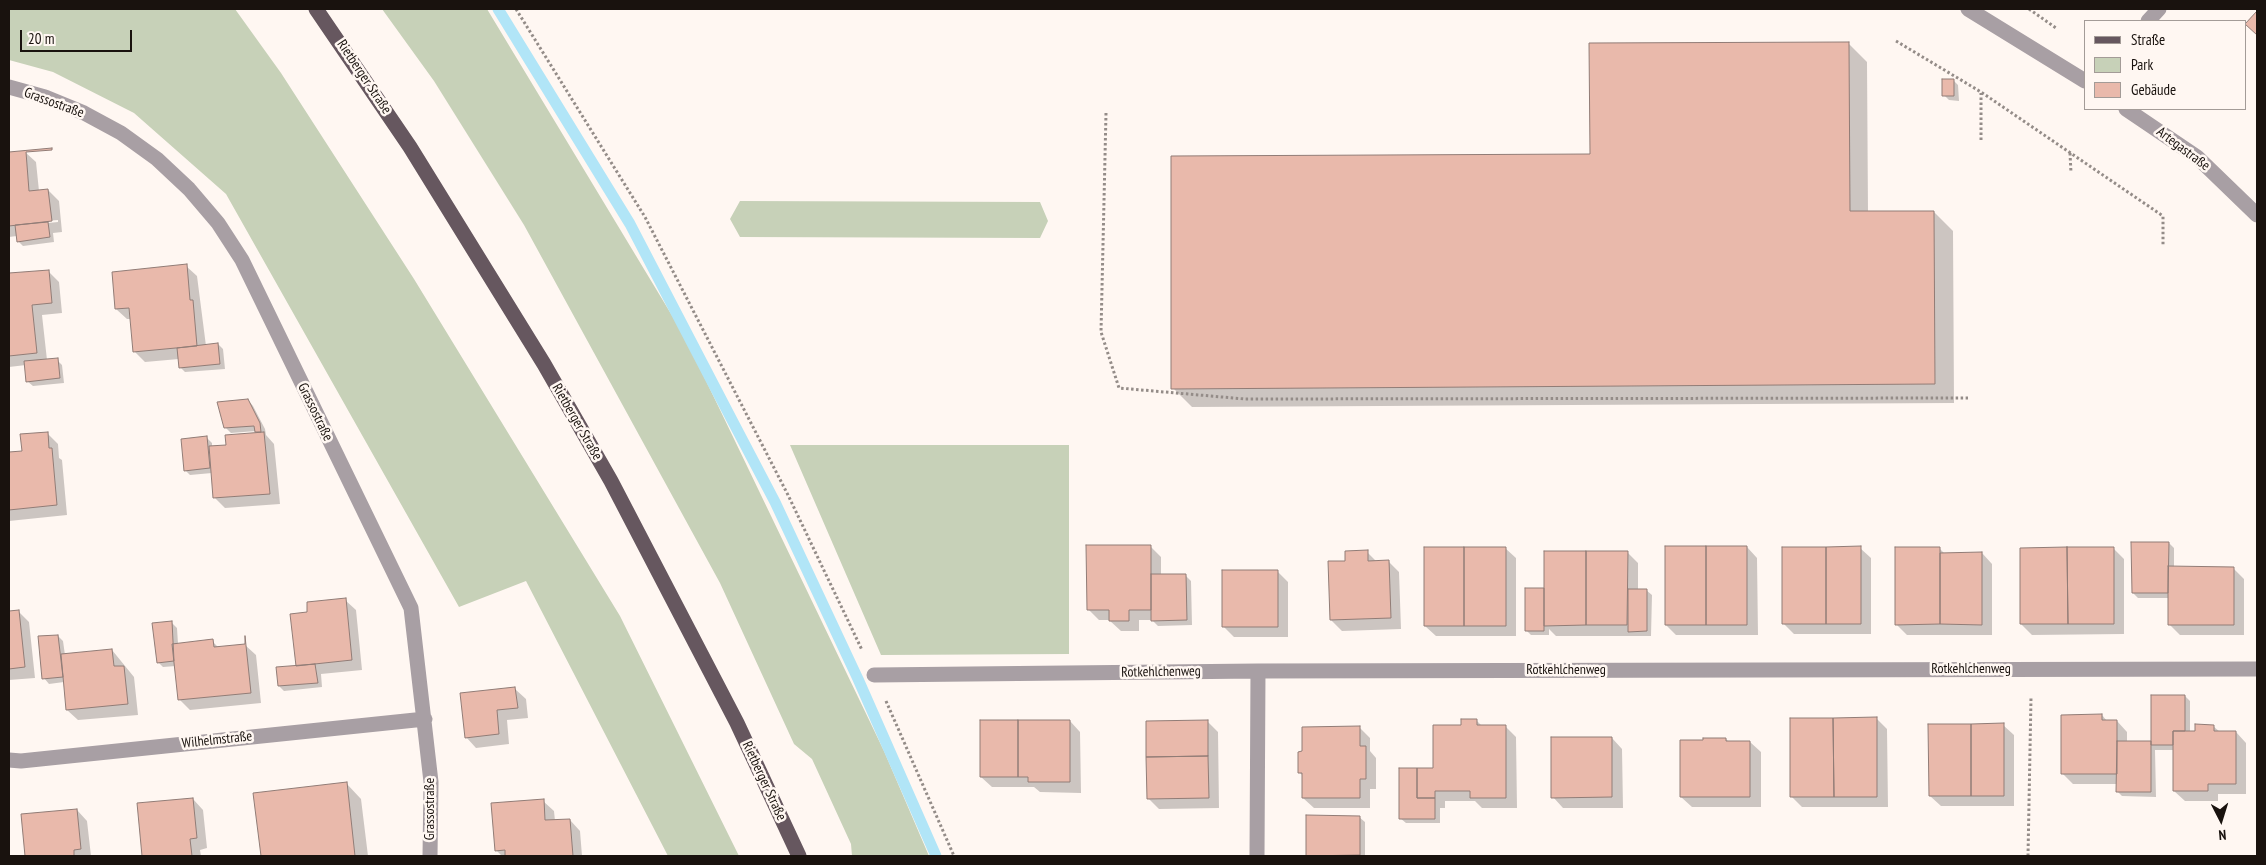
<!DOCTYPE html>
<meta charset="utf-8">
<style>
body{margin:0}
#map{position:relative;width:2266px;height:865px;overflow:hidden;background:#fff7f2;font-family:"PT Sans Narrow",sans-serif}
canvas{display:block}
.frame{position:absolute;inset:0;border:10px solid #19120e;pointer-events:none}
.legend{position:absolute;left:2084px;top:20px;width:162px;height:90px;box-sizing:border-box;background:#fff7f2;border:1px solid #a39b97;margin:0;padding:6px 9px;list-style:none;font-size:15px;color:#19120e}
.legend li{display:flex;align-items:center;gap:10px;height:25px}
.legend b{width:25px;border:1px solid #a39b97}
.north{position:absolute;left:2196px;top:795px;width:50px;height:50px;-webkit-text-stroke:4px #fff7f2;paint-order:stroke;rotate:175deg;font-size:14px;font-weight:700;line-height:20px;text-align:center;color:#19120e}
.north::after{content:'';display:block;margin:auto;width:18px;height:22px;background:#19120e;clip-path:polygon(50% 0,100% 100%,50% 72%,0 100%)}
.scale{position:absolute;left:20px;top:30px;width:112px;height:22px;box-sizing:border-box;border:2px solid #19120e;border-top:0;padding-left:6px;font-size:15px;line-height:18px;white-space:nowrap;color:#19120e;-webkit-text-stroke:4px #fff7f2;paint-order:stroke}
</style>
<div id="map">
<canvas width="2266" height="865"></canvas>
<div class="frame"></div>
<ul class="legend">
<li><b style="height:6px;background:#66575f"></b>Straße</li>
<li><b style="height:14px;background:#c7d1b8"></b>Park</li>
<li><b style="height:14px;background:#e9b9ab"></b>Gebäude</li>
</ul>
<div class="north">N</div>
<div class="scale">20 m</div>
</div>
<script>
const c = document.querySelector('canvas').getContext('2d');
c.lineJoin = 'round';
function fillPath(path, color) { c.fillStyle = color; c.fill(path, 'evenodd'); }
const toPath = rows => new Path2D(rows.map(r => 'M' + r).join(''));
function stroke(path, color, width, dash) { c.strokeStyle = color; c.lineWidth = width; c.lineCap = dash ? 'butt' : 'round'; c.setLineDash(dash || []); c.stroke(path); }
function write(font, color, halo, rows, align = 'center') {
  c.font = font + ' "PT Sans Narrow",sans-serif'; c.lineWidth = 5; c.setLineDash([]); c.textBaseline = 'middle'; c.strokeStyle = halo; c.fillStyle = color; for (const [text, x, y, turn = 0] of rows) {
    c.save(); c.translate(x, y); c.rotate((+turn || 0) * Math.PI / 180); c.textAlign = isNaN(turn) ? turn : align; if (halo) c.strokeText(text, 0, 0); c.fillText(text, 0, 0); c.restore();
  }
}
const green = toPath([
 [9,9,235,9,281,73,414,279,620,616,739,856,668,856,526,581,459,607,226,194,134,113,53,72,9,60],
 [382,9,487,9,685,337,884,751,929,856,852,856,851,844,812,759,794,744,720,583,524,225,434,81],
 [740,201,1040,202,1048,221,1040,238,740,237,730,219],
 [790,445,1069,445,1069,654,881,655]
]);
const shadow = toPath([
 [1848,43,1867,62,1868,212,1934,212,1953,231,1954,403,1192,407,1173,388,1591,156],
 [1953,80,1958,85,1959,101,1949,100,1944,95],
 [25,152,36,162,39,191,48,190,59,201,62,232,53,233,54,242,23,246,18,241,17,236,9,237,9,153],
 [58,220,58,222,48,223,45,221],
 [186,266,197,276,206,346,218,344,223,349,225,369,185,372,180,367,179,359,145,362,135,352,131,319,127,319,116,309],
 [48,271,59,282,62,313,42,315,47,360,57,360,62,365,64,383,33,386,27,381,26,365,9,367,9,275],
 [248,400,253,406,265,429,266,435,274,444,280,504,225,508,215,498,212,473,190,475,185,470,207,438,212,443,212,447,227,446,256,433,256,431,231,433,225,427],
 [47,433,58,444,59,458,62,460,67,515,9,521,9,453,23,452],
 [2169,543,2174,548,2174,567,2233,568,2244,579,2244,635,2180,635,2169,624,2169,598,2138,598,2133,593],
 [1150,546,1161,557,1161,576,1186,576,1191,581,1192,625,1158,626,1152,620,1139,620,1139,631,1121,631,1109,620,1099,620,1088,609],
 [1747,547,1757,558,1758,635,1676,635,1666,625],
 [1505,548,1516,558,1516,636,1436,636,1425,626],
 [1860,548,1871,558,1871,634,1794,634,1783,623],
 [1939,548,1945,554,1982,553,1992,564,1992,635,1907,635,1896,624],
 [2114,549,2124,559,2124,634,2032,635,2021,624],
 [1367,552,1377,562,1389,562,1399,572,1401,629,1342,631,1331,620,1346,562],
 [1627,552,1638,563,1638,590,1646,590,1652,595,1651,636,1556,636,1549,629,1549,635,1531,635,1526,630,1544,589],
 [1277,571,1288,582,1288,637,1234,637,1223,626],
 [345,600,356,610,362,670,321,674,322,687,284,691,279,686,297,667,309,613],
 [18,611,29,622,35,678,9,680,9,612],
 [171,622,177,628,178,644,212,641,219,648,245,645,256,655,261,703,190,710,179,699,176,666,163,667,158,662],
 [58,636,63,641,65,655,112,650,134,677,138,715,78,720,67,710,64,682,49,684,44,678],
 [515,689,526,699,528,718,507,720,509,744,476,748,466,737],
 [2185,696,2190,701,2190,732,2213,726,2220,732,2236,732,2246,743,2246,794,2218,794,2218,801,2185,801,2174,791,2174,750,2155,750,2156,797,2122,796,2117,791,2117,784,2073,784,2062,773,2102,715,2107,721,2117,721,2127,732,2127,742,2152,742],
 [1877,719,1887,729,1888,807,1802,807,1791,796],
 [1476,720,1482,726,1505,726,1516,737,1517,808,1482,808,1475,801,1445,801,1445,808,1440,808,1440,823,1406,823,1400,818,1462,726],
 [1070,721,1080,732,1081,793,1040,792,1034,787,992,787,981,777],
 [1207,721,1218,732,1219,808,1159,809,1148,798],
 [2003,725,2014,735,2014,806,1941,806,1930,796],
 [1359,727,1370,738,1370,751,1376,758,1376,789,1370,789,1370,808,1314,808,1303,798,1303,776,1299,772],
 [1612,738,1622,749,1623,808,1563,808,1553,797],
 [1726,739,1729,742,1750,742,1761,752,1761,807,1692,807,1681,797],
 [346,783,361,799,368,856,262,856,255,794],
 [193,799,203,810,207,848,200,850,201,856,143,856,138,804],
 [543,801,554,811,555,821,570,820,580,831,582,856,502,856,496,850],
 [77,810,87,821,91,856,26,856,22,815],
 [1359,817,1365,822,1365,856,1308,855]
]);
const stream = toPath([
 [498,9,630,224,732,420,775,502,858,679,936,856]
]);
const building = toPath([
 [2257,11,2257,35,2245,24,2257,11],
 [1849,42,1850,211,1934,211,1935,384,1171,389,1171,156,1590,154,1589,43,1849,42],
 [1942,79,1954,79,1954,96,1942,96,1942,79],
 [52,148,52,150,26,152,29,191,48,189,52,221,9,226,9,152,52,148],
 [48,222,50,237,17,242,15,225,48,222],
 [187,264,190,300,193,300,197,346,133,352,129,308,115,309,112,272,187,264],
 [49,270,52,303,32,305,37,353,9,356,9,273,49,270],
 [218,343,220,364,179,368,177,348,218,343],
 [58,358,60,378,26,382,24,361,58,358],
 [248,399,260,423,261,432,255,432,254,426,224,428,217,402,248,399],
 [48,432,49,448,52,448,57,505,9,510,9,452,22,451,20,434,48,432],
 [264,432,270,494,213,498,209,446,226,445,225,435,264,432],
 [207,436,210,468,184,471,181,439,207,436],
 [2131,542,2169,542,2168,593,2132,593,2131,542],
 [1086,545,1151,545,1151,610,1129,610,1129,621,1109,621,1109,610,1087,610,1086,545],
 [1665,546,1706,546,1706,625,1665,625,1665,546],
 [1706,546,1747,546,1747,625,1706,625,1706,546],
 [1861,546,1861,624,1826,624,1826,547,1861,546],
 [1424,547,1464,547,1464,626,1424,626,1424,547],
 [1464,547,1506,547,1506,626,1464,626,1464,547],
 [1782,547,1826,547,1826,624,1782,624,1782,547],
 [1895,547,1940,547,1940,624,1895,625,1895,547],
 [2067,547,2114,547,2114,624,2068,624,2067,547],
 [2067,547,2068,624,2020,624,2020,548,2067,547],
 [1368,550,1368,561,1389,560,1391,618,1330,620,1328,561,1345,561,1345,551,1368,550],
 [1544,551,1586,551,1586,625,1544,626,1544,551],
 [1586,551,1628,551,1627,625,1586,625,1586,551],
 [1982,552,1982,625,1940,624,1940,553,1982,552],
 [2168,566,2234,567,2234,625,2168,625,2168,566],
 [1222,570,1278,570,1278,627,1222,627,1222,570],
 [1151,574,1186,574,1187,620,1151,621,1151,574],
 [1525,588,1544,588,1544,631,1525,631,1525,588],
 [1628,589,1647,589,1647,631,1628,632,1628,589],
 [346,598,352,660,296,666,290,614,307,612,307,602,346,598],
 [19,610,25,667,9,669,9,611,19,610],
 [172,621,174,661,157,663,152,623,172,621],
 [58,635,63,677,42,679,38,636,58,635],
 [245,636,251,693,178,700,172,644,213,639,214,647,245,644,245,636],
 [112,649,114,666,124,666,128,704,66,710,61,654,112,649],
 [315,664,318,683,278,686,276,667,315,664],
 [515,687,518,708,497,710,499,734,465,738,460,693,515,687],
 [2151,695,2185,695,2185,731,2173,731,2173,745,2151,745,2151,695],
 [2102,714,2102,720,2117,720,2117,774,2061,774,2061,715,2102,714],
 [1877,717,1877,797,1834,797,1833,718,1877,717],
 [1790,718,1833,718,1834,797,1790,797,1790,718],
 [1461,719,1477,719,1477,725,1506,725,1506,798,1470,798,1470,791,1435,791,1435,798,1417,798,1417,768,1433,768,1433,725,1461,725,1461,719],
 [980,720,1018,720,1018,777,980,777,980,720],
 [1018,720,1070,720,1070,782,1028,782,1028,777,1018,777,1018,720],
 [1208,720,1208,756,1146,757,1146,721,1208,720],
 [2004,723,2004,796,1971,796,1971,724,2004,723],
 [1928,724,1971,724,1971,796,1929,796,1928,724],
 [2195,724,2214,725,2214,731,2236,731,2236,784,2208,784,2208,791,2173,791,2173,731,2195,731,2195,724],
 [1360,726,1360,746,1366,746,1366,779,1360,779,1360,798,1302,798,1302,773,1298,773,1298,752,1302,751,1302,727,1360,726],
 [1551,737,1612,737,1612,797,1551,798,1551,737],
 [1703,738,1726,738,1726,741,1750,741,1750,797,1680,797,1680,740,1703,740,1703,738],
 [2117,741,2151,741,2151,792,2116,792,2117,741],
 [1208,756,1209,798,1147,799,1146,757,1208,756],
 [1399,768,1417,768,1417,798,1435,798,1435,819,1399,819,1399,768],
 [347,782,355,856,261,856,253,793,347,782],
 [193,798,197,838,190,839,192,856,142,856,137,803,193,798],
 [544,799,545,820,570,819,573,856,505,856,505,850,495,851,491,803,544,799],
 [77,809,81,849,74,850,74,856,25,856,21,814,77,809],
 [1306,815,1360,816,1360,855,1306,856,1306,815]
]);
const path = toPath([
 [516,9,645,217,788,495,862,650],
 [2029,9,2056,28],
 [1896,41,1981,92,2163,216,2163,245],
 [1106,113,1101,332,1119,388,1245,399,1968,398],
 [1981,140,1981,93],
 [2070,153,2071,173],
 [886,701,954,856],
 [2028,856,2031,697]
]);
const minor = toPath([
 [1968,9,2085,81],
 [2148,21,2159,9],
 [9,87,45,97,84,113,121,133,157,159,189,189,218,223,242,260,411,608,431,782,430,856],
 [2126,109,2197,157,2257,215],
 [874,675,1258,671,2257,669],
 [9,760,21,761,425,719],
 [1257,856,1258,671]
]);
const major = toPath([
 [316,9,410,147,544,364,611,481,737,723,799,856]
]);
const streetNames = [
 ["Rietberger Straße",364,77,56],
 ["Grassostraße",54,103,20],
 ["Artegastraße",2183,149,37],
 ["Grassostraße",315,412,64],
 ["Rietberger Straße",577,422,60],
 ["Rotkehlchenweg",1971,669],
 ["Rotkehlchenweg",1566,670],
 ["Rotkehlchenweg",1161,672,-1],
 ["Wilhelmstraße",217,740,-6],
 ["Rietberger Straße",764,781,65],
 ["Grassostraße",430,809,-90]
];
fillPath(green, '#c7d1b8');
fillPath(shadow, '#0003');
stroke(stream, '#b1e5f7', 11);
fillPath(building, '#e9b9ab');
stroke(building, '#917c76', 1);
stroke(path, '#948c88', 3, [2.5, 2.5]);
stroke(minor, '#a89fa4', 15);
stroke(major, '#66575f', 15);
write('14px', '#19120e', '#fff7f2', streetNames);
</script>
